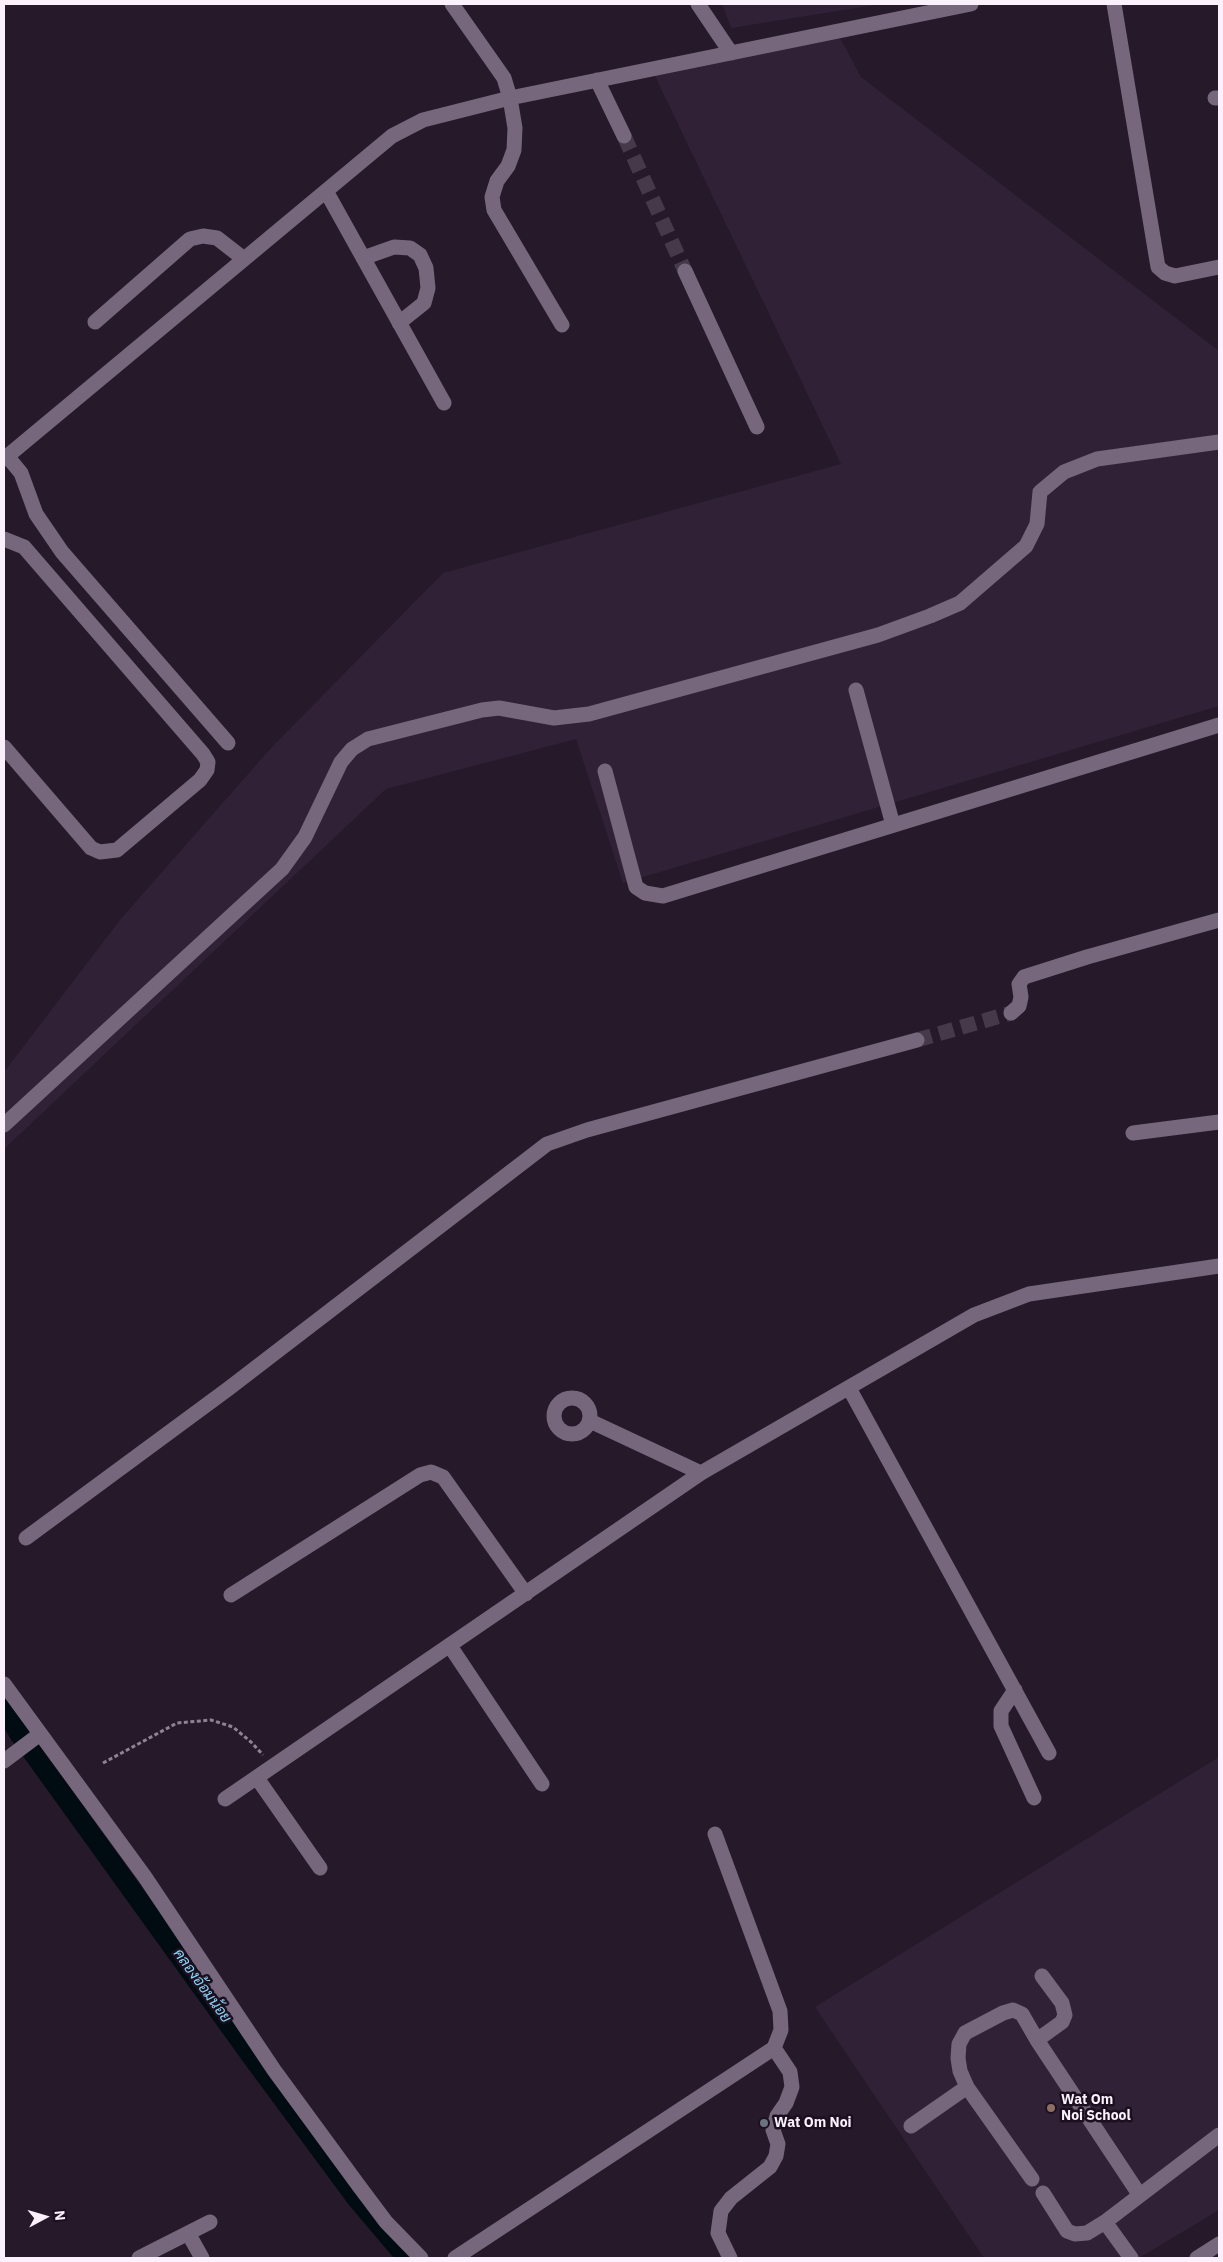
<!DOCTYPE html>
<meta charset="utf-8">
<style>
body{margin:0}
#map{position:relative;width:1223px;height:2262px;overflow:hidden;background:#26192a;font-family:"IBM Plex Sans",sans-serif}
canvas{display:block}
.frame{position:absolute;inset:0;border:5px solid #faf1fd;pointer-events:none}
.north{position:absolute;left:20px;top:2192px;width:50px;height:50px;-webkit-text-stroke:4px #1c1020;paint-order:stroke;rotate:84deg;font-size:14px;font-weight:700;line-height:20px;text-align:center;color:#faf1fd}
.north::after{content:'';display:block;margin:auto;width:18px;height:22px;background:#faf1fd;clip-path:polygon(50% 0,100% 100%,50% 72%,0 100%)}
</style>
<div id="map">
<canvas width="1223" height="2262"></canvas>
<div class="frame"></div>
<div class="north">N</div>
</div>
<script>
const c = document.querySelector('canvas').getContext('2d');
c.lineJoin = 'round';
function fillPath(path, color) { c.fillStyle = color; c.fill(path, 'evenodd'); }
const toPath = rows => new Path2D(rows.map(r => 'M' + r).join(''));
function stroke(path, color, width, dash) { c.strokeStyle = color; c.lineWidth = width; c.lineCap = dash ? 'butt' : 'round'; c.setLineDash(dash || []); c.stroke(path); }
function write(font, color, halo, rows, align = 'center') {
  c.font = font + ' "IBM Plex Sans",Sarabun,sans-serif'; c.lineWidth = 5; c.setLineDash([]); c.textBaseline = 'middle'; c.strokeStyle = halo; c.fillStyle = color; for (const [text, x, y, turn = 0] of rows) {
    c.save(); c.translate(x, y); c.rotate((+turn || 0) * Math.PI / 180); c.textAlign = isNaN(turn) ? turn : align; if (halo) c.strokeText(text, 0, 0); c.fillText(text, 0, 0); c.restore();
  }
}
const built = toPath([
 [722,4,881,4,731,28],
 [839,36,861,77,1219,351,1219,706,623,883,576,739,386,789,4,1149,4,1072,120,920,270,749,443,573,841,464,654,74],
 [1219,1757,1219,2210,1139,2258,984,2258,815,2007]
]);
const canal = toPath([
 [4,1709,20,1735,252,2057,357,2199,407,2258]
]);
const minorTunnel = toPath([
 [624,136,685,271],
 [917,1040,1011,1013]
]);
const path = toPath([
 [103,1763,177,1723,211,1720,233,1727,251,1742,263,1755]
]);
const minor = toPath([
 [452,4,504,78,510,98,515,128,514,150,508,166,497,181,492,197,494,210,562,325],
 [698,4,731,53],
 [1114,4,1158,267,1165,273,1175,276,1219,267],
 [597,80,624,136],
 [1215,98,1219,98],
 [326,191,444,403],
 [363,258,394,247,410,248,420,255,426,268,428,288,424,303,399,323],
 [685,271,757,427],
 [95,322,190,239,203,236,217,238,244,259],
 [7,456,21,473,36,514,62,552,228,743],
 [4,459,392,136,423,120,510,98,971,4],
 [4,539,24,547,203,754,208,762,207,770,200,780,117,850,100,852,91,848,4,747],
 [856,690,893,825],
 [605,771,636,887,645,893,663,896,1219,725],
 [1011,1013,1019,1006,1021,997,1019,984,1024,977,1087,957,1219,920],
 [4,1125,282,869,305,837,341,762,352,749,368,739,482,710,499,708,554,718,589,714,878,635,930,616,960,603,1026,546,1037,524,1040,492,1064,472,1097,459,1219,442],
 [1133,1133,1219,1122],
 [849,1388,1049,1753],
 '554 1416a18 18 0 1 1 36 0a18 18 0 1 1-36 0Z',
 [590,1421,701,1473],
 [26,1538,228,1389,547,1144,587,1130,917,1040],
 [231,1595,420,1475,431,1472,443,1477,526,1594],
 [450,1646,542,1784],
 [4,1684,145,1877,274,2070,359,2186,386,2222,421,2258],
 [1015,1690,1001,1711,1001,1726,1034,1798],
 [4,1761,40,1734],
 [257,1778,320,1868],
 [225,1799,701,1473,974,1315,1029,1294,1219,1266],
 [1037,2040,1062,2022,1065,2015,1062,2003,1042,1976],
 [967,2087,960,2071,958,2058,959,2044,965,2033,1003,2013,1013,2010,1022,2014,1037,2040,1139,2194],
 [911,2126,967,2087,1032,2179],
 [1043,2193,1067,2231,1075,2234,1087,2233,1105,2222],
 [188,2233,202,2258],
 [139,2258,210,2222],
 [455,2258,774,2048,781,2030,780,2011,715,1834],
 [730,2258,718,2233,721,2211,731,2198,770,2167,776,2156,778,2144,773,2130,777,2116,786,2103,792,2087,790,2072,774,2048],
 [1131,2258,1105,2222,1219,2135],
 [1197,2258,1219,2244]
]);
const markers = [
 [1051,2108,5,"#8d6e63"],
 [764,2123,5,"#6b7280"]
];
const poiNames = [
 ["Wat Om",1061,2100],
 ["Noi School",1061,2116],
 ["Wat Om Noi",774,2123]
];
const waterNames = [
 ["คลองอ้อมน้อย",202,1986,54]
];
fillPath(built, '#312137');
stroke(canal, '#010c12', 20);
stroke(minorTunnel, '#46394a', 15, [15, 8]);
stroke(path, '#8e8391', 3, [4, 2.5]);
stroke(minor, '#76677c', 15);
for (const [x, y, r, color] of markers) { const dot = new Path2D(); dot.arc(x, y, r, 0, 2 * Math.PI); c.fillStyle = color; c.fill(dot); stroke(dot, '#1c1020', 2); }
write('bold 14px', '#faf1fd', '#1c1020', poiNames, 'left');
write('italic 15px', '#88d6f9', '#1c1020', waterNames);
</script>
